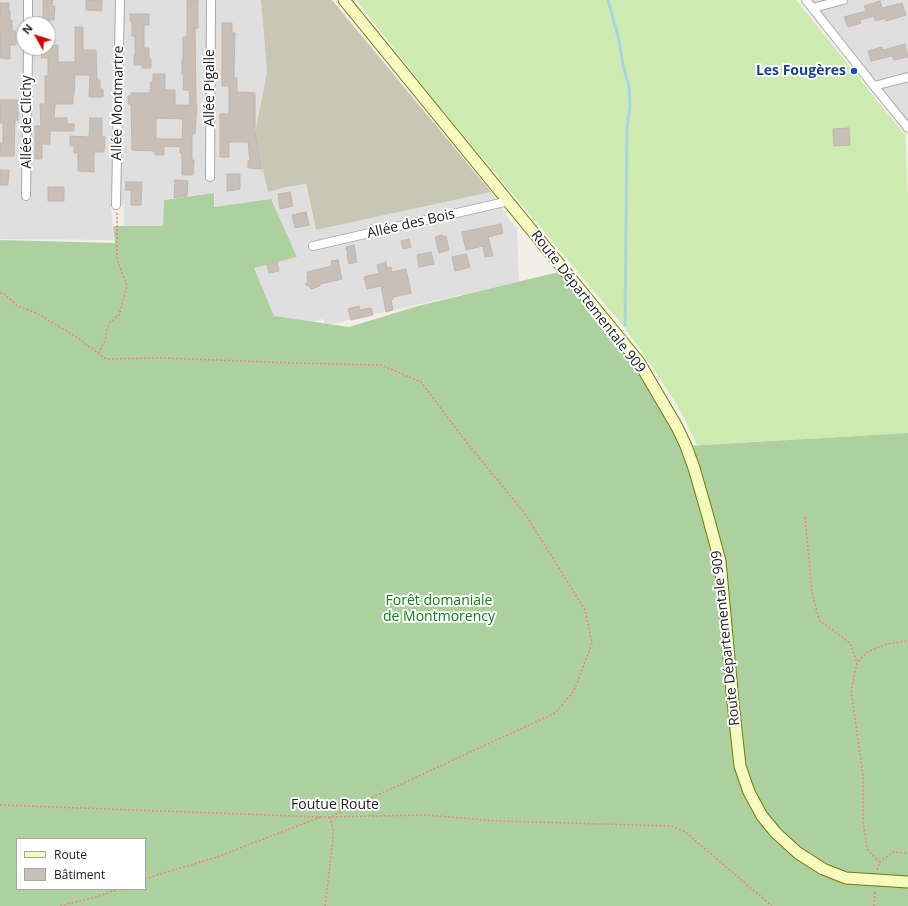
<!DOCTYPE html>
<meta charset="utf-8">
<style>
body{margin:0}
#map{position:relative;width:908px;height:906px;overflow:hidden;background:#f2efe9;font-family:"Open Sans",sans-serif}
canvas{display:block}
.legend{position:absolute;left:16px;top:838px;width:130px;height:52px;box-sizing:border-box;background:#fff;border:1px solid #a7a7a7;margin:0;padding:5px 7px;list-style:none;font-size:12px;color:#222}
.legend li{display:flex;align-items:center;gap:8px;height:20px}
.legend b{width:20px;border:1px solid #a7a7a7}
.north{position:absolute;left:16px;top:16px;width:40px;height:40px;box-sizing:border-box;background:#fff;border:1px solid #a7a7a7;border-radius:50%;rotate:309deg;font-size:11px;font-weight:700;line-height:16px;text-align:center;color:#222}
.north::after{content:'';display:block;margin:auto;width:14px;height:18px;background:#d40000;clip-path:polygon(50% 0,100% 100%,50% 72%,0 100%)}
</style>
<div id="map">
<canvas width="908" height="906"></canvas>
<ul class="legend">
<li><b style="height:5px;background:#f7fabf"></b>Route</li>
<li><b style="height:11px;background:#c7bfb8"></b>Bâtiment</li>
</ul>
<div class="north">N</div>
</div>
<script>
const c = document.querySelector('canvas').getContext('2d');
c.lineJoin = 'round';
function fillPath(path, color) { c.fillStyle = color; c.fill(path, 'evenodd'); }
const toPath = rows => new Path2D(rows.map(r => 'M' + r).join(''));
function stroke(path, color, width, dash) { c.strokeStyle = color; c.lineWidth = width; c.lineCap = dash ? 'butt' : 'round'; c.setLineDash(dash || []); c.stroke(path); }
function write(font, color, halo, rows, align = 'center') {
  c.font = font + ' "Open Sans",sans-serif'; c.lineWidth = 4; c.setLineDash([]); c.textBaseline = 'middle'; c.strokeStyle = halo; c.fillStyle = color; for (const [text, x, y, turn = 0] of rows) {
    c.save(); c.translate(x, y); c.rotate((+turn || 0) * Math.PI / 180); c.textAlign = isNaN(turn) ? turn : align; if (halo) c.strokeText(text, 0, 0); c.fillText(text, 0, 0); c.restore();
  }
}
const residential = toPath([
 [0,0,261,0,267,72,255,133,268,191,305,184,316,230,491,192,504,212,517,229,519,282,326,325,323,319,280,330,253,268,297,257,271,199,214,207,213,193,164,199,163,226,124,226,124,205,114,206,111,207,114,240,0,239],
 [24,24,48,24,48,48,24,48],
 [801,0,908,0,908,132,870,89]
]);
const construction = toPath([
 [261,0,332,0,491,192,316,230,306,184,287,187,268,192,255,133,267,72]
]);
const grass = toPath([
 [356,0,796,0,905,135,908,198,908,433,697,445,680,410,663,383,651,365,624,327,434,100]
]);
const forest = toPath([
 [214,193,214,207,271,199,297,257,254,268,274,316,349,327,418,306,571,269,639,362,686,446,908,433,908,906,0,906,0,240,115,243,113,226,163,226,164,200],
 [17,839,145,839,145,889,17,889]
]);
const stream = toPath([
 [608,0,619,40,623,65,629,87,630,107,627,128,625,325]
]);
const building = toPath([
 [43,0,53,0,52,6,55,6,54,20,43,20,43,0],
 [86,0,102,0,102,11,86,10,86,0],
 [187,0,198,0,198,28,195,28,196,105,197,105,195,134,192,134,192,160,194,160,193,175,182,175,182,153,180,153,180,147,164,146,164,155,155,155,155,151,132,150,131,104,128,104,128,96,131,96,131,93,150,93,151,82,153,82,153,74,165,74,165,90,175,90,175,105,190,105,189,90,183,90,184,74,182,74,182,60,183,60,183,37,187,37,187,0],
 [156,118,183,119,182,139,156,139,156,118],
 [880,1,882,8,902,3,906,15,886,21,886,18,875,21,874,16,860,20,861,23,848,27,844,17,866,11,864,6,880,1],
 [0,3,9,3,9,11,10,11,10,20,12,20,12,31,16,31,16,45,10,45,10,59,0,58,1,17,0,17,0,3],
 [130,14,149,14,149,25,144,25,144,48,149,48,149,58,151,59,151,68,142,68,142,65,134,65,134,55,135,55,135,36,132,36,132,21,130,21,130,14],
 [222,23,232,23,232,33,235,33,234,72,234,78,237,78,237,92,255,93,255,133,262,169,248,168,248,161,250,161,248,142,229,142,229,157,220,157,220,114,229,114,229,86,222,86,222,23],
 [75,27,83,27,83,50,96,50,97,80,100,80,100,89,103,89,103,97,89,97,90,75,75,75,74,95,73,95,73,104,55,104,54,118,67,118,67,124,74,124,74,131,50,131,50,144,42,144,42,159,35,159,35,126,41,126,40,104,45,104,45,76,48,76,48,58,41,58,42,48,48,48,48,45,58,45,58,62,75,62,75,27],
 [905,44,908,57,894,60,892,56,871,61,868,51,882,47,883,50,905,44],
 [0,100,18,100,18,120,15,120,14,156,0,156,0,143,3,143,3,123,0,123,0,100],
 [90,118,102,118,102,137,105,137,104,152,94,152,94,172,78,171,78,153,74,153,74,146,70,146,70,136,89,137,90,118],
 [849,128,850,145,834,146,833,129,849,128],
 [0,170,9,170,8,185,0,185,0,170],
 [227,174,240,174,240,189,227,191,227,174],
 [175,180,188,181,187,196,174,198,175,180],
 [126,182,142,182,141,205,131,205,131,190,125,190,126,182],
 [48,187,64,187,64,201,48,201,48,187],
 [290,192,293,206,280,209,278,194,290,192],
 [306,212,309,225,295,228,292,215,306,212],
 [501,224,503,233,488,237,493,256,485,257,483,246,466,250,462,232,501,224],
 [442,235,443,237,446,236,449,250,439,253,435,237,442,235],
 [409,239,411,247,403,249,401,241,409,239],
 [354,245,357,262,349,264,347,254,348,254,346,247,354,245],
 [431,252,434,264,419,267,417,255,431,252],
 [466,254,470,267,455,271,452,257,466,254],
 [338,260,342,279,320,284,320,286,311,289,310,287,305,284,308,281,307,276,308,275,307,272,332,266,331,261,338,260],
 [277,262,279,271,269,273,267,265,277,262],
 [386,262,387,268,391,267,392,272,406,269,411,293,393,297,393,299,391,300,393,310,386,312,381,286,367,289,364,277,379,273,377,265,386,262],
 [359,306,360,310,371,308,373,315,351,320,348,309,359,306]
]);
const path = toPath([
 [0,293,3,293,18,306,36,313,75,336,106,359,163,358,294,363,381,365,421,382,463,438,526,515,585,610,592,643,574,691,555,713,330,817],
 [98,353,105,341,107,329,110,322,119,315,127,286,117,259,117,213],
 [805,517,812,592,819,620,850,643,857,663],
 [0,805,322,817,426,815,498,821,671,826,684,831,772,906],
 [880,862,872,855,867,848,863,821,863,775,851,691,857,663,867,652,887,644,908,641],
 [877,870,880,862,893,852,908,853],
 [145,879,160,874,214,858,321,817],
 [60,906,106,894,118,889],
 [325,906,333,839,333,829,330,817],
 [874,906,875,890]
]);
const street = toPath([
 [806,0,874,86,908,128],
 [813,8,843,0],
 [28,24,28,0],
 [874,86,908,77],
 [210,177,211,0],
 [26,196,28,48],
 [116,205,120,0],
 [313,246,509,201]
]);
const secondary = toPath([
 [344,0,639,362,677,427,686,446,694,468,707,513,720,561,733,702,740,766,749,792,762,816,776,833,798,853,823,869,846,878,908,882]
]);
const markers = [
 [854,71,4,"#1a4fb4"]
];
const transitNames = [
 ["Les Fougères",846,71]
];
const streetNames = [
 ["Allée Pigalle",210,88,-90],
 ["Allée Montmartre",118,103,-89],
 ["Allée de Clichy",27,122,-90],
 ["Allée des Bois",411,224,-13],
 ["Route Départementale 909",588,302,52],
 ["Route Départementale 909",726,638,-96],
 ["Foutue Route",335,805]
];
const parkNames = [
 ["Forêt domaniale",439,601],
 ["de Montmorency",439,617]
];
fillPath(residential, '#e0dfdf');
fillPath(construction, '#c7c7b4');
fillPath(grass, '#cdebb0');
fillPath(forest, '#add19e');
stroke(stream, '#aad3df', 3);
fillPath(building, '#c7bfb8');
stroke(building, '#c4b6ab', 1);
stroke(street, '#a9a9a9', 10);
stroke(secondary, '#707d05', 13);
stroke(path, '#fa8072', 1.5, [2, 2]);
stroke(street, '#fff', 8);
stroke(secondary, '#f7fabf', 11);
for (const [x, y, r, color] of markers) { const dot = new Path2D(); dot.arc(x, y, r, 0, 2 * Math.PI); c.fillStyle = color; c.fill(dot); stroke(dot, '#fff', 1.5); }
write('bold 14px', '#164399', '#fff', transitNames, 'right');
write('14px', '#222', '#fff', streetNames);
write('14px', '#0c8416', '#fff', parkNames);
</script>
